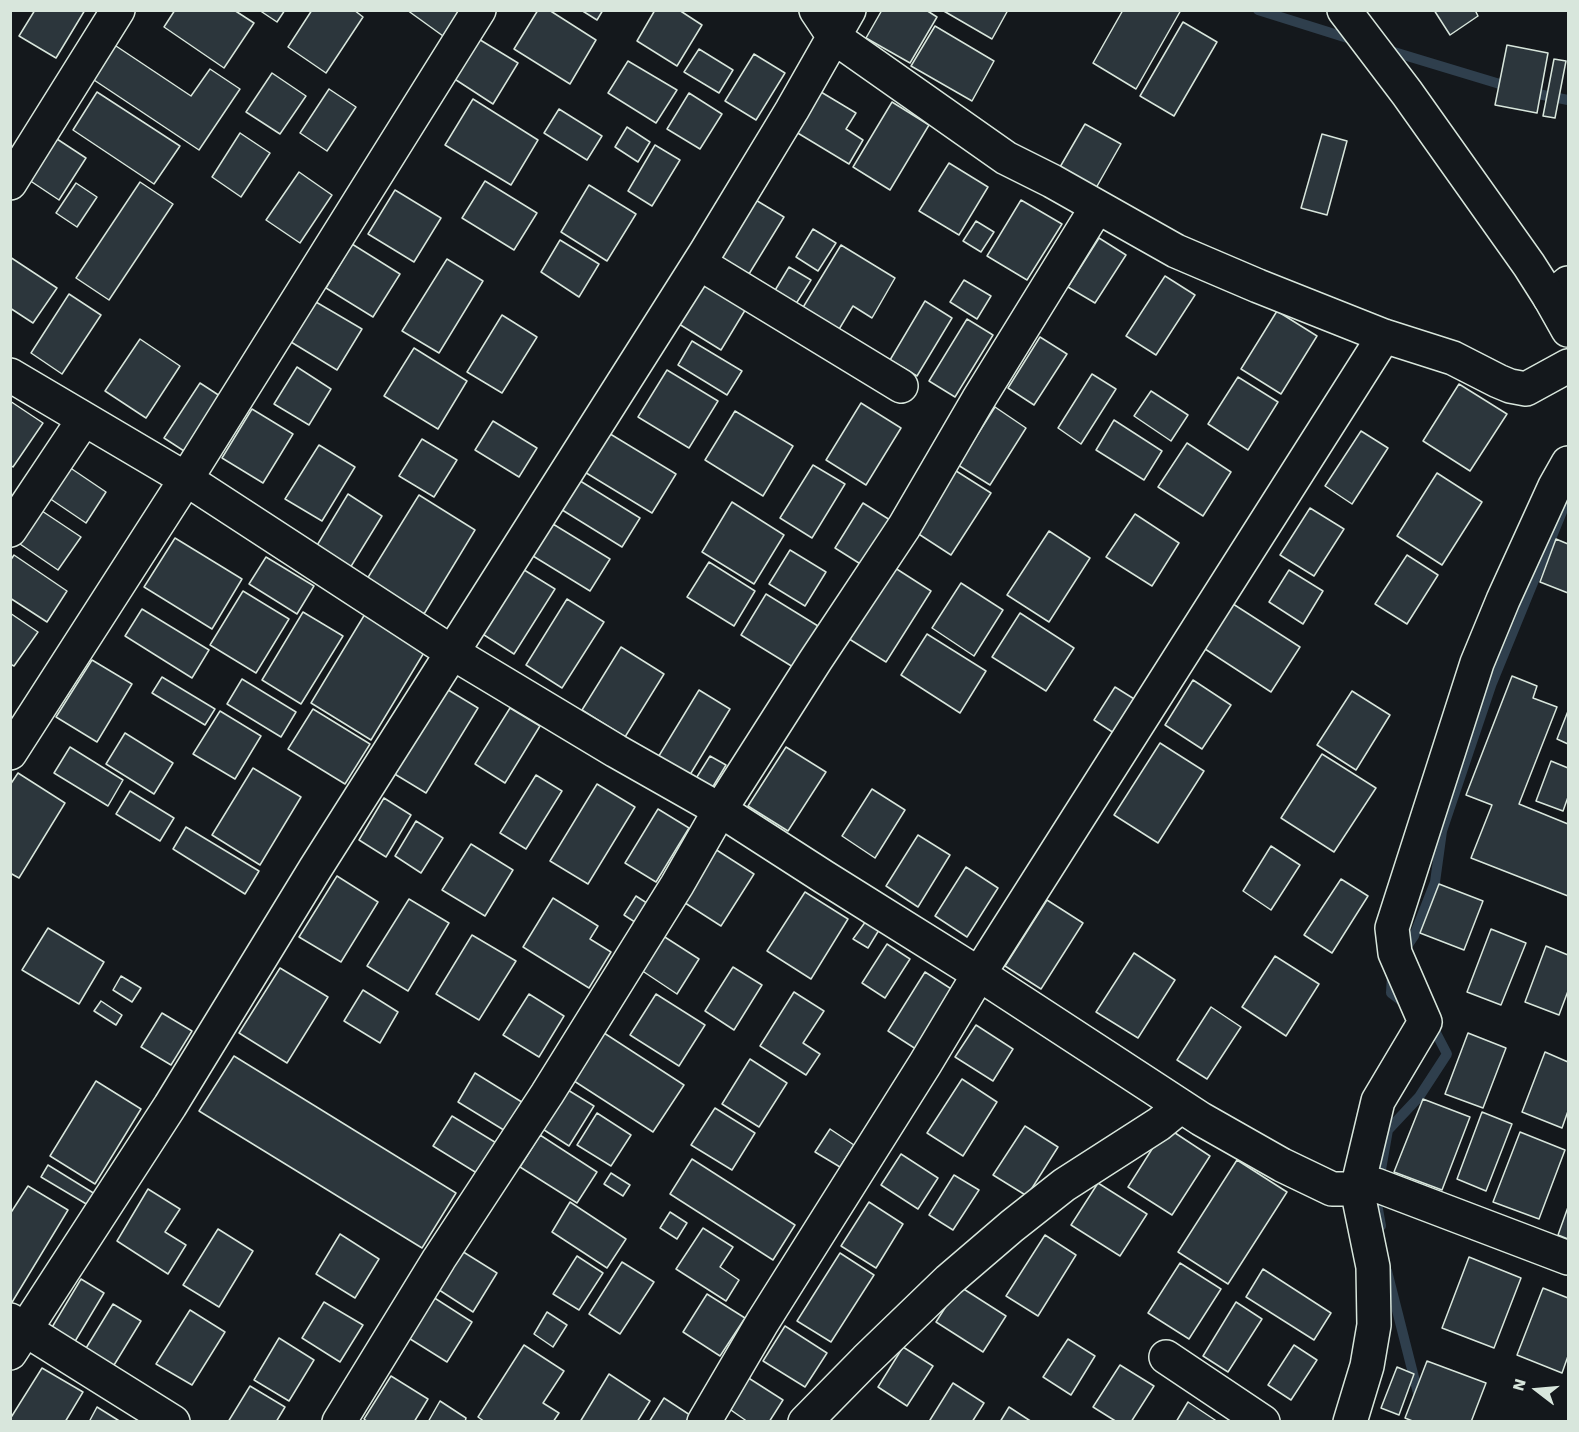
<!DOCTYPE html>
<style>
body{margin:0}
#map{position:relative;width:1579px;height:1432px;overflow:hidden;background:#14181c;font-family:"Work Sans",sans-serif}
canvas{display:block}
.frame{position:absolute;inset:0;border:12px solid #d8e6dc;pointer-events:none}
.north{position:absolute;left:1507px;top:1360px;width:60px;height:60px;-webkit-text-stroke:4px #14181c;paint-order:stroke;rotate:286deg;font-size:16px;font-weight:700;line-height:24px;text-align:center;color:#d8e6dc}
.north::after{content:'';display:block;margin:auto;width:21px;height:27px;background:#d8e6dc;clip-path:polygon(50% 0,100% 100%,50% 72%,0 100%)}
</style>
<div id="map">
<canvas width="1579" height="1432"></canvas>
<div class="frame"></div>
<div class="north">N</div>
</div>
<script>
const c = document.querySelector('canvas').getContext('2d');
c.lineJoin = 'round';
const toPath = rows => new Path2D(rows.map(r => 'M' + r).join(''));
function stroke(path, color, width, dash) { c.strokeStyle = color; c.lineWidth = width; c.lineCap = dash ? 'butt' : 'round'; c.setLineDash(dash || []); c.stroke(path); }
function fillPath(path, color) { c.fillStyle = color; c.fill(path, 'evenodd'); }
const stream = toPath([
 [1258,10,1357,41],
 [1384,49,1513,88],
 [1528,92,1568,100],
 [1403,952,1414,936,1435,882,1442,831,1492,683,1568,497],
 [1393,972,1392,975,1391,993,1407,1005],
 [1381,1226,1376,1198,1388,1130,1419,1097,1447,1054,1434,1029,1428,1023],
 [1387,1271,1420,1401]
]);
const building = toPath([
 [35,10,85,10,56,58,19,36,35,10],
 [175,10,234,10,254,23,224,68,164,27,175,10],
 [259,10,285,10,277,22,259,10],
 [312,10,354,10,363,17,326,73,288,47,312,10],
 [407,10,460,10,443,36,407,10],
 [538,10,549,10,596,40,570,84,514,49,538,10],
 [581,10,603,10,597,20,581,10],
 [655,10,679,10,702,25,677,66,637,41,655,10],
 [882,10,926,10,937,17,910,63,866,38,882,10],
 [942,10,1008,10,992,39,942,10],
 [1123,10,1181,10,1136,89,1093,63,1123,10],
 [1434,10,1475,10,1478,16,1450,35,1434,10],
 [1183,22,1217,42,1174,116,1140,96,1183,22],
 [935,26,994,61,972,101,911,66,935,26],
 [477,38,518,63,493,104,453,78,477,38],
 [113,44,191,96,210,69,240,89,199,150,91,78,113,44],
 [1507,45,1548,53,1537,113,1495,105,1507,45],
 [699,49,733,70,719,93,684,72,699,49],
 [754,54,785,73,756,120,725,101,754,54],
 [1554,59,1566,61,1555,118,1543,116,1554,59],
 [628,61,677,90,656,123,608,93,628,61],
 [272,73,306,96,280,134,246,112,272,73],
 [329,89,356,107,327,151,300,133,329,89],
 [97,92,180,146,154,184,73,130,97,92],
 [821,92,856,113,846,129,863,140,849,164,796,132,821,92],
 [689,93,722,114,700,149,667,129,689,93],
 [473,99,538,140,511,185,445,145,473,99],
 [892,102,929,125,890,190,853,167,892,102],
 [559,109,602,136,587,160,544,133,559,109],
 [1085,124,1121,144,1096,188,1060,167,1085,124],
 [627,127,650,142,638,162,615,147,627,127],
 [240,133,270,153,241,197,212,177,240,133],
 [1322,134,1347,141,1327,215,1301,208,1322,134],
 [57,139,86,158,59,200,29,180,57,139],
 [655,145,680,160,652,206,628,191,655,145],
 [949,163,988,187,959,235,919,211,949,163],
 [299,172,332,195,300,243,266,220,299,172],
 [485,181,537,213,514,250,462,218,485,181],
 [140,182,173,204,109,300,76,278,140,182],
 [76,183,97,197,77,227,56,213,76,183],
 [589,185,636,214,607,261,561,232,589,185],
 [395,190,441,218,414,262,368,234,395,190],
 [754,199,784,217,749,274,719,256,754,199],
 [1021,200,1062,224,1027,280,987,256,1021,200],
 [976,221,994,232,981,252,963,241,976,221],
 [813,229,836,243,818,271,796,257,813,229],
 [1099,238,1126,255,1095,303,1068,287,1099,238],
 [560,240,599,264,579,297,541,272,560,240],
 [352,244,400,274,373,317,326,288,352,244],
 [841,245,895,278,872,318,853,306,838,331,802,309,841,245],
 [10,257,57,288,33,323,10,308,10,257],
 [447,259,483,281,439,353,402,331,447,259],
 [789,267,811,280,792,310,771,297,789,267],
 [1165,276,1195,295,1156,355,1126,336,1165,276],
 [964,280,991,296,977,319,950,302,964,280],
 [706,281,747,307,721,350,679,324,706,281],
 [69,294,101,315,62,374,31,353,69,294],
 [925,301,952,318,917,376,890,360,925,301],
 [316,302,362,329,337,370,291,342,316,302],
 [1277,311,1317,336,1281,394,1241,369,1277,311],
 [502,315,537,337,502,393,467,372,502,315],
 [967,319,993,335,955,397,929,381,967,319],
 [1040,337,1067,354,1034,405,1008,388,1040,337],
 [140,339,180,366,146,418,105,391,140,339],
 [692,341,742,371,727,395,678,365,692,341],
 [414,348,467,381,438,429,384,396,414,348],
 [297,367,331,389,309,425,274,404,297,367],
 [667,370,718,401,689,448,638,417,667,370],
 [1092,374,1116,389,1081,444,1058,428,1092,374],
 [1238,377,1278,402,1248,450,1208,424,1238,377],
 [200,383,220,396,184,451,164,438,200,383],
 [1459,384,1507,414,1470,471,1423,441,1459,384],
 [1151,391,1188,415,1171,441,1134,416,1151,391],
 [10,401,43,423,13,467,10,465,10,401],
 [861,403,901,428,866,485,826,460,861,403],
 [995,407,1026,428,990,485,958,465,995,407],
 [252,409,293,434,263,483,222,458,252,409],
 [735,411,793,446,763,496,705,460,735,411],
 [1114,420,1162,451,1144,480,1096,450,1114,420],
 [493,421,537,448,519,477,475,450,493,421],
 [1361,431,1388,448,1352,504,1325,486,1361,431],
 [607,432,676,474,652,513,583,471,607,432],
 [422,439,457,460,434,497,399,476,422,439],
 [1187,443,1231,472,1203,516,1158,487,1187,443],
 [319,445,355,467,322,521,285,499,319,445],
 [813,465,845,484,812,538,780,518,813,465],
 [69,467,106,492,86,523,49,498,69,467],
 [953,469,991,493,951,555,914,531,953,469],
 [1437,473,1482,502,1442,565,1397,536,1437,473],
 [577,479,640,518,622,547,559,508,577,479],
 [348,494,382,516,350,568,316,547,348,494],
 [419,495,475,530,424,614,367,579,419,495],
 [732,502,784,535,754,584,702,552,732,502],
 [863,503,890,520,862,565,835,548,863,503],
 [1310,508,1344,529,1314,576,1280,555,1310,508],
 [42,511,81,537,58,570,20,544,42,511],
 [1135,514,1179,543,1152,586,1106,557,1135,514],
 [553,524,610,559,590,591,533,556,553,524],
 [1049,531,1090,558,1049,622,1007,595,1049,531],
 [175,538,242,579,212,629,144,587,175,538],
 [1556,539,1568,544,1568,593,1540,582,1556,539],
 [790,550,826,572,805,606,769,584,790,550],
 [14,555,67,591,47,622,10,598,10,561,14,555],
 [1407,555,1438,575,1407,624,1375,604,1407,555],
 [266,557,314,586,297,614,249,584,266,557],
 [709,562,755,591,734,626,687,597,709,562],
 [892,566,931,591,886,662,846,637,892,566],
 [521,568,555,589,514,654,481,633,521,568],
 [1289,570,1323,591,1303,624,1269,602,1289,570],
 [961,583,1003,610,974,656,932,628,961,583],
 [243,591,289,619,256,673,210,645,243,591],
 [766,594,818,626,793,667,741,635,766,594],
 [567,599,604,622,562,688,526,665,567,599],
 [1230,602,1300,647,1271,692,1202,647,1230,602],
 [142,609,209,650,192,678,125,636,142,609],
 [368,609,428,646,371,740,311,703,368,609],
 [303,612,343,636,301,704,262,680,303,612],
 [10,613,38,632,14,666,10,664,10,613],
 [1020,613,1074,648,1046,691,992,657,1020,613],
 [927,634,986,671,960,713,901,675,927,634],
 [621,647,664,674,625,737,582,710,621,647],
 [92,660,132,684,97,742,56,717,92,660],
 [1512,676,1537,686,1533,698,1557,707,1519,804,1568,824,1568,896,1471,858,1492,805,1466,795,1512,676],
 [162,677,215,709,205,725,152,693,162,677],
 [242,679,296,712,281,737,227,704,242,679],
 [1193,680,1231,705,1202,749,1165,725,1193,680],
 [1115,687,1139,702,1117,735,1094,720,1115,687],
 [445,688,478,708,426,793,393,773,445,688],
 [699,690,730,709,688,778,657,759,699,690],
 [1352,691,1390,715,1356,770,1317,745,1352,691],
 [510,708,540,726,505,783,475,764,510,708],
 [313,709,370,744,345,784,288,749,313,709],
 [220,711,261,736,235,779,193,754,220,711],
 [1568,711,1568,744,1557,739,1568,711],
 [125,733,173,763,154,794,106,764,125,733],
 [1160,743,1204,771,1158,843,1114,815,1160,743],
 [70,747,123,780,108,806,54,773,70,747],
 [786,747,826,772,788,831,748,806,786,747],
 [1322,754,1376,788,1334,852,1281,818,1322,754],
 [710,756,726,765,706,798,690,788,710,756],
 [1551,761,1568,768,1568,797,1563,811,1536,801,1551,761],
 [253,768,301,797,260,865,212,835,253,768],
 [18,773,65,803,19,878,10,873,10,785,18,773],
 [536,775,562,791,526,849,500,833,536,775],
 [597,784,635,807,588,884,550,861,597,784],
 [872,789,905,810,875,858,842,836,872,789],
 [130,791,174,818,160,841,116,814,130,791],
 [384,798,411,815,386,857,359,840,384,798],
 [658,809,689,828,656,882,625,863,658,809],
 [416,821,443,838,421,873,395,856,416,821],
 [186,827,259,871,245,894,173,849,186,827],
 [918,835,950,855,918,907,886,886,918,835],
 [471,844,513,870,485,916,442,890,471,844],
 [1271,846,1300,865,1271,910,1243,891,1271,846],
 [715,849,754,874,721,926,682,901,715,849],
 [966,867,998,888,967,937,935,916,966,867],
 [337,876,378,902,341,962,299,937,337,876],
 [1341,879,1368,896,1332,953,1304,935,1341,879],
 [1439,884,1483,901,1464,950,1420,933,1439,884],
 [805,892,848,919,811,979,767,951,805,892],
 [636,896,653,907,641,926,624,915,636,896],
 [553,898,598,926,590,939,611,952,589,988,523,947,553,898],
 [409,899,449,923,408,991,367,966,409,899],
 [1047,900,1083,923,1041,989,1005,966,1047,900],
 [866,921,879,930,868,948,853,939,866,921],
 [48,928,104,962,79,1004,22,970,48,928],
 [1491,929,1526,943,1501,1005,1467,992,1491,929],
 [657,932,699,959,677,994,635,966,657,932],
 [472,935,516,961,479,1020,436,994,472,935],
 [887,944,910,959,885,998,862,983,887,944],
 [1546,946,1568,955,1568,991,1559,1015,1525,1002,1546,946],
 [1134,953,1175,980,1138,1038,1096,1012,1134,953],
 [1275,956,1319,984,1286,1036,1242,1007,1275,956],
 [733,967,762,985,734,1030,705,1011,733,967],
 [280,968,328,997,287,1063,239,1033,280,968],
 [925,972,956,992,919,1051,888,1031,925,972],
 [121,976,141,988,132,1002,113,990,121,976],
 [363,990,398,1012,380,1043,344,1021,363,990],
 [794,992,824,1011,803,1043,820,1054,806,1075,760,1046,794,992],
 [529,994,564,1016,539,1057,503,1035,529,994],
 [656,994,705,1025,679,1066,630,1035,656,994],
 [101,1001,122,1015,116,1025,94,1011,101,1001],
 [1211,1007,1241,1027,1207,1079,1177,1060,1211,1007],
 [162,1013,192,1031,171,1065,141,1047,162,1013],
 [976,1025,1013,1049,993,1081,955,1057,976,1025],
 [601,1031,684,1085,653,1132,571,1079,601,1031],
 [1468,1033,1506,1048,1483,1108,1445,1094,1468,1033],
 [1545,1052,1568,1062,1568,1111,1562,1128,1522,1112,1545,1052],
 [234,1056,456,1193,422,1248,199,1111,234,1056],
 [750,1059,787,1083,759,1127,722,1104,750,1059],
 [475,1073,525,1104,507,1132,458,1102,475,1073],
 [962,1079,997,1102,963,1156,927,1133,962,1079],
 [96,1081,141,1109,95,1184,50,1156,96,1081],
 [563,1087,594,1106,569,1146,538,1126,563,1087],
 [1423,1099,1470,1117,1442,1190,1394,1172,1423,1099],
 [715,1108,755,1133,732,1170,691,1145,715,1108],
 [1482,1112,1512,1124,1486,1191,1457,1179,1482,1112],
 [597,1113,631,1135,611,1166,577,1145,597,1113],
 [452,1116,498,1144,480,1175,433,1146,452,1116],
 [1025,1126,1058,1147,1027,1196,993,1175,1025,1126],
 [1166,1127,1210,1156,1172,1215,1128,1187,1166,1127],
 [830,1129,854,1145,840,1167,815,1152,830,1129],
 [1520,1132,1565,1150,1539,1219,1493,1202,1520,1132],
 [540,1135,597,1172,577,1203,520,1167,540,1135],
 [901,1154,938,1178,918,1209,881,1185,901,1154],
 [692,1159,795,1225,773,1260,670,1194,692,1159],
 [1237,1160,1287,1192,1228,1284,1178,1252,1237,1160],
 [48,1165,95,1194,88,1205,41,1177,48,1165],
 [611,1173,630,1185,623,1196,604,1184,611,1173],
 [954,1175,979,1190,953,1230,929,1215,954,1175],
 [1098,1183,1147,1214,1120,1256,1071,1225,1098,1183],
 [28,1186,68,1210,11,1304,10,1214,28,1186],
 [148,1189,180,1209,165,1232,186,1245,168,1274,117,1241,148,1189],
 [570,1202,626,1239,607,1268,552,1232,570,1202],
 [869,1202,903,1224,876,1268,841,1246,869,1202],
 [1568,1207,1568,1239,1558,1235,1568,1207],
 [670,1212,687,1223,677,1239,660,1228,670,1212],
 [703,1228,733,1247,720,1267,739,1280,726,1301,676,1269,703,1228],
 [218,1229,253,1251,219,1307,183,1285,218,1229],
 [340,1234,379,1259,355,1298,316,1274,340,1234],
 [1045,1235,1076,1255,1038,1316,1006,1296,1045,1235],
 [457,1248,497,1273,473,1312,433,1286,457,1248],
 [840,1253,874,1275,831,1342,797,1321,840,1253],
 [577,1256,603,1273,579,1310,553,1294,577,1256],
 [1469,1257,1521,1278,1494,1348,1442,1328,1469,1257],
 [622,1262,654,1282,620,1334,589,1314,622,1262],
 [1180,1263,1221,1289,1189,1339,1148,1313,1180,1263],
 [1263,1269,1331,1313,1314,1340,1246,1297,1263,1269],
 [81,1279,104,1293,74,1343,51,1329,81,1279],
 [959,1286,1006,1316,983,1352,936,1322,959,1286],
 [1543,1288,1568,1298,1568,1356,1562,1373,1517,1355,1543,1288],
 [707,1294,745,1318,720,1356,683,1332,707,1294],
 [433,1297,472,1322,447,1362,407,1337,433,1297],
 [324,1302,363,1325,340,1362,302,1338,324,1302],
 [1236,1302,1262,1319,1228,1372,1203,1356,1236,1302],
 [113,1304,141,1321,111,1370,83,1353,113,1304],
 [190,1310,225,1332,192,1385,156,1364,190,1310],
 [547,1312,567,1325,553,1347,534,1334,547,1312],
 [785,1326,827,1353,805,1387,763,1361,785,1326],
 [279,1338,314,1360,289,1401,254,1380,279,1338],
 [1068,1339,1095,1356,1071,1395,1043,1377,1068,1339],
 [524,1345,564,1371,543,1403,559,1413,553,1422,485,1422,478,1417,524,1345],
 [1294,1345,1317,1360,1291,1400,1268,1385,1294,1345],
 [903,1347,933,1366,907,1406,878,1387,903,1347],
 [1427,1361,1486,1383,1471,1422,1415,1422,1405,1418,1427,1361],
 [1120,1365,1154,1386,1131,1422,1117,1422,1093,1407,1120,1365],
 [1397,1367,1414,1374,1399,1415,1381,1408,1397,1367],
 [42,1368,83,1392,65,1422,10,1422,10,1419,42,1368],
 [609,1374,650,1401,637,1422,580,1422,609,1374],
 [391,1376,428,1399,414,1422,368,1422,364,1419,391,1376],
 [747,1377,783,1400,769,1422,748,1422,728,1408,747,1377],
 [953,1383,984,1403,972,1422,932,1422,930,1420,953,1383],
 [250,1386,285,1407,276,1422,228,1422,250,1386],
 [664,1398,690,1415,686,1422,649,1422,664,1398],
 [440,1401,466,1418,465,1422,428,1422,440,1401],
 [1188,1402,1218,1422,1176,1422,1188,1402],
 [97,1407,121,1422,89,1422,97,1407],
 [1009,1407,1032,1422,1000,1422,1009,1407]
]);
const street = toPath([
 [816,10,834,37,1006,158,1052,181,1176,251,1258,286,1384,336,1453,358,1498,381,1510,386,1526,389,1568,366],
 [10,183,118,10],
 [699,263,901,386],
 [1550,298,1568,283],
 [10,375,186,479,453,653,616,751,720,810,824,877,979,974,1201,1119,1282,1165,1332,1189,1357,1189,1376,1185,1568,1258],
 [10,530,84,419],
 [10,753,186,479,479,10],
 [10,1320,173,1422],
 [10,1353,170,1106,315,869,706,252,792,110,849,10],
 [1166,1357,1263,1422],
 [339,1422,439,1259,547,1094,677,885,720,810,815,661,904,527,978,400,1097,207],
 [704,1422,762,1323,925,1064,979,974,1384,336],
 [805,1422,866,1360,949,1280,1012,1226,1064,1185,1159,1124,1181,1106],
 [1350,1422,1367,1366,1374,1325,1373,1267,1357,1189,1378,1101,1425,1022,1395,953,1392,928,1477,663,1503,600,1555,486,1568,463]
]);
const secondary = toPath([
 [1344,10,1407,93,1529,265,1550,298,1568,330]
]);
stroke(stream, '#2f3f4d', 10);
fillPath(building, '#2c363c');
stroke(building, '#d8e6dc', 1.5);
stroke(street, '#d8e6dc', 36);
stroke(secondary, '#d8e6dc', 36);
stroke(street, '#14181c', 33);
stroke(secondary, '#14181c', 33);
</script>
